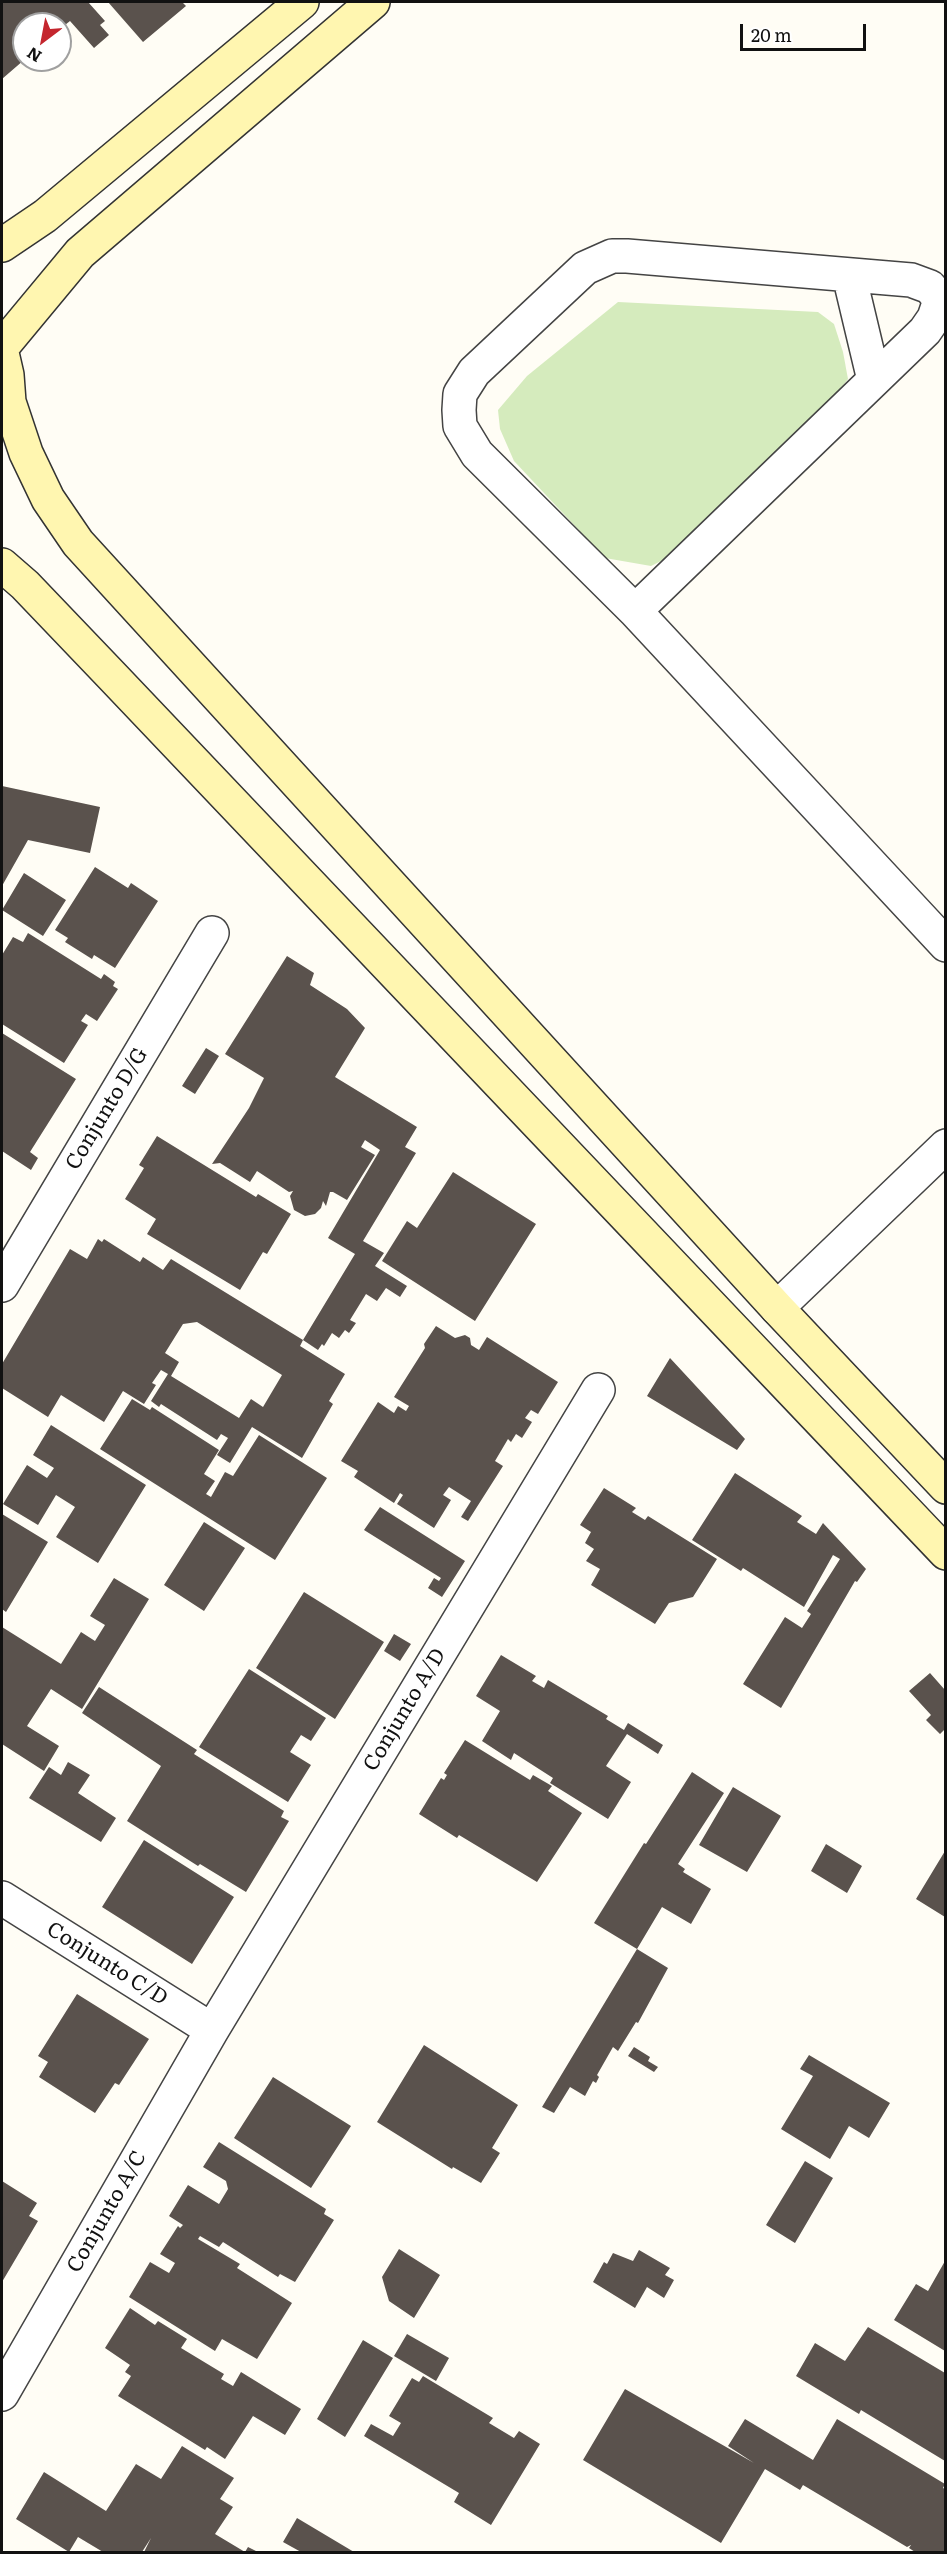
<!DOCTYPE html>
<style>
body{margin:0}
#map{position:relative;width:947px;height:2554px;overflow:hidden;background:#fffdf5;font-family:Literata,serif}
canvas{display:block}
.frame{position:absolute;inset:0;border:3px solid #111;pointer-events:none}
.north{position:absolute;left:12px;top:12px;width:60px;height:60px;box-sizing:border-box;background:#fff;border:2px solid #a0a0a0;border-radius:50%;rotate:212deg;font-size:16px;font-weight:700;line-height:24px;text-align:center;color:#111}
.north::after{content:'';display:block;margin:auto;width:21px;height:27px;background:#c4262e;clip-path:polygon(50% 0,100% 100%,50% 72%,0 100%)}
.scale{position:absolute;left:740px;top:24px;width:126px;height:27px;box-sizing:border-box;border:3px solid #111;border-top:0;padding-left:8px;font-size:18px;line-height:21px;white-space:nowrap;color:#111;-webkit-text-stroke:4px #fff;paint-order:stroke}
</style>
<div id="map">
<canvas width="947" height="2554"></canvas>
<div class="frame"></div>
<div class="north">N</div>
<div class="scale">20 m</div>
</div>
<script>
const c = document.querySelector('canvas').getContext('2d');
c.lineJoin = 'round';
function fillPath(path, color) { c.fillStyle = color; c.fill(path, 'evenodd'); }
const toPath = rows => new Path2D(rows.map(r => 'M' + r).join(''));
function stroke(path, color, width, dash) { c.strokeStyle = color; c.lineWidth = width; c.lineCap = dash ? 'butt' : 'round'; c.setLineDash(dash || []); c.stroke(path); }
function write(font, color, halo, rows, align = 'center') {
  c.font = font + ' Literata,serif'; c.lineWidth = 6; c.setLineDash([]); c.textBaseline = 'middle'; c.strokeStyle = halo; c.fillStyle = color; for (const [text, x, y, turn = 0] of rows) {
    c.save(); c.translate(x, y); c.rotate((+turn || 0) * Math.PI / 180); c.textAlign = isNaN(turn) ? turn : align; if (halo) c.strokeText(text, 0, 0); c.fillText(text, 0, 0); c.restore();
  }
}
const green = toPath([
 [618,302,818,312,834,324,843,352,848,379,824,410,667,558,651,566,605,558,514,461,500,429,498,410,527,376]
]);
const building = toPath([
 [2,2,88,2,105,21,100,25,109,35,94,48,70,21,60,29,60,24,24,24,24,60,2,79],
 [108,2,182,2,186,6,143,42],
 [2,786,100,807,90,853,28,840,2,886],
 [95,867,128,888,131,883,158,901,115,968,94,955,92,959,65,942,68,938,55,930],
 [24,873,66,900,43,936,2,910],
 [28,933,101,979,104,974,115,982,113,986,118,989,97,1021,86,1014,81,1021,88,1025,64,1063,2,1024,2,955,13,937,23,942],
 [287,956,314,973,310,985,347,1009,365,1028,335,1077,417,1127,405,1147,416,1153,363,1241,384,1253,375,1266,407,1286,400,1297,386,1288,377,1301,366,1294,350,1320,356,1323,349,1333,345,1330,339,1338,332,1333,324,1346,322,1344,318,1350,303,1340,355,1254,328,1238,380,1150,365,1140,361,1147,375,1155,347,1200,333,1192,330,1192,326,1206,323,1201,321,1208,315,1214,305,1216,294,1210,290,1196,293,1191,289,1192,257,1171,250,1182,220,1163,212,1164,249,1108,264,1078,225,1054],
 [2,1033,76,1079,30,1152,38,1158,31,1170,2,1151],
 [206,1048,219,1056,195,1094,182,1086],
 [157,1136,256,1197,258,1194,291,1214,267,1254,263,1252,240,1290,147,1234,156,1219,125,1199,144,1168,139,1165],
 [453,1172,536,1224,475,1321,382,1261,407,1221,417,1228],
 [98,1239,102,1242,104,1239,140,1262,143,1257,163,1270,171,1259,303,1340,300,1346,345,1374,329,1401,333,1404,302,1458,252,1427,230,1463,217,1455,228,1438,221,1434,217,1440,161,1404,159,1407,151,1401,168,1374,161,1370,152,1383,156,1385,144,1404,123,1391,104,1422,61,1395,48,1417,2,1388,2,1364,70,1249,87,1259],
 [197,1322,282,1375,263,1407,251,1399,239,1418,171,1376,179,1362,165,1353,183,1324],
 [436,1326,455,1338,465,1335,470,1338,471,1345,479,1350,487,1337,558,1382,538,1414,531,1410,525,1418,532,1422,522,1438,516,1434,511,1442,508,1439,495,1461,503,1466,468,1521,461,1517,471,1501,449,1487,443,1495,451,1500,434,1528,397,1504,403,1495,400,1493,394,1503,354,1477,358,1471,341,1461,378,1402,394,1413,398,1406,406,1411,409,1406,394,1397,425,1348,424,1344],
 [670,1358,745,1439,737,1450,647,1396],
 [132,1399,150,1410,152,1407,219,1450,204,1474,215,1481,206,1494,211,1497,225,1472,233,1476,259,1435,327,1478,275,1560,100,1449],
 [51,1425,146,1485,98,1563,56,1537,75,1507,56,1495,38,1525,3,1504,27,1465,47,1478,54,1468,33,1455],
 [735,1473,802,1516,797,1522,816,1534,823,1523,866,1569,857,1582,855,1581,781,1708,743,1684,785,1617,802,1628,811,1614,807,1611,840,1559,833,1555,804,1607,743,1568,741,1571,692,1540],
 [604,1488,636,1508,632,1512,645,1520,648,1516,717,1559,693,1597,669,1603,655,1624,591,1585,600,1569,586,1561,594,1549,585,1543,591,1532,580,1525],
 [380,1507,465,1561,442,1597,428,1588,434,1578,439,1581,441,1578,364,1530],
 [2,1514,48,1542,6,1612,2,1609],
 [204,1522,245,1548,204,1611,164,1585],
 [114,1578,149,1599,82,1709,51,1689,27,1726,59,1746,44,1771,2,1744,2,1627,61,1664,81,1632,95,1641,105,1625,90,1616],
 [304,1592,384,1642,335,1719,256,1668],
 [394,1634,411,1644,400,1661,384,1651],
 [501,1655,536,1676,532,1681,544,1688,548,1680,608,1716,606,1719,624,1730,628,1723,663,1745,658,1754,627,1734,606,1766,631,1782,608,1819,550,1783,553,1778,514,1753,511,1760,482,1741,500,1711,476,1696],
 [249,1669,326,1718,311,1741,301,1735,290,1752,311,1765,288,1802,199,1747],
 [930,1673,945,1690,945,1729,940,1734,926,1720,931,1715,909,1691],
 [99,1687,197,1750,194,1754,284,1811,281,1817,289,1821,246,1892,200,1864,198,1866,127,1821,161,1766,82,1713],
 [465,1740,530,1780,533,1775,552,1786,548,1791,582,1813,537,1882,459,1835,457,1838,419,1814,441,1778,444,1780,447,1775,444,1773],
 [68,1762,90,1775,78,1793,116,1818,101,1842,29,1798,49,1767,61,1775],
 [692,1772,724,1793,678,1864,685,1869,683,1872,711,1889,691,1924,662,1907,637,1949,668,1968,638,2023,636,2022,618,2051,613,2047,597,2075,599,2077,596,2083,593,2081,585,2096,570,2087,554,2113,542,2107,637,1949,594,1923,644,1843,646,1844],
 [733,1787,781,1816,747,1872,699,1845],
 [144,1840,234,1897,192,1964,102,1907],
 [826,1844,862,1866,847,1893,811,1871],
 [945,1851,945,1917,916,1899],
 [77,1994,149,2039,119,2085,115,2083,95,2113,39,2077,48,2062,38,2056],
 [424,2045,518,2105,492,2148,500,2153,481,2183,453,2167,452,2169,377,2122],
 [634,2047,650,2057,648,2061,658,2067,654,2072,628,2056],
 [809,2055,890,2103,869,2138,849,2126,830,2159,781,2129,813,2076,800,2069],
 [273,2077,351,2126,311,2188,234,2138],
 [219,2142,326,2209,324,2214,334,2220,295,2282,280,2274,278,2277,223,2242,219,2247,200,2236,198,2239,240,2264,237,2268,292,2303,257,2359,222,2339,215,2351,129,2297,150,2262,169,2273,175,2263,160,2254,178,2226,180,2228,183,2225,169,2216,188,2185,219,2204,228,2189,226,2181,203,2167],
 [805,2161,833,2178,795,2243,766,2225],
 [2,2181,37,2203,29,2216,38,2221,2,2282],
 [399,2249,440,2275,414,2318,389,2301,382,2277],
 [639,2250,670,2268,665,2275,674,2280,664,2298,647,2287,635,2308,593,2282,604,2262,607,2264,613,2253,633,2261],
 [945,2261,945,2351,894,2320,916,2284,928,2291],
 [130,2308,155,2325,158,2321,187,2339,181,2348,224,2374,221,2379,233,2386,241,2372,301,2409,285,2435,253,2416,225,2459,207,2447,205,2450,118,2396,131,2376,125,2372,130,2365,105,2348],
 [868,2327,945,2373,945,2461,861,2410,859,2414,796,2376,815,2343,845,2361],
 [407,2334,449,2358,436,2381,394,2356],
 [363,2340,393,2358,345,2437,317,2419],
 [423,2376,493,2418,489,2423,514,2438,519,2431,540,2444,491,2525,454,2502,459,2493,364,2436,371,2424,393,2436,401,2423,389,2416,412,2378,419,2382],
 [625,2389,754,2463,728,2446,745,2419,813,2460,837,2419,945,2484,943,2488,945,2489,945,2552,915,2552,909,2548,911,2545,907,2547,803,2485,800,2490,765,2469,721,2543,583,2460],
 [182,2446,234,2478,220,2499,233,2507,215,2534,245,2552,248,2547,258,2552,144,2552,151,2538,142,2552,103,2552,78,2537,69,2552,16,2519,44,2472,106,2511,136,2464,161,2479],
 [297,2518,354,2552,301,2552,283,2542]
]);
const street = toPath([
 [849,275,874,380],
 [635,611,925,331,934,318,940,300,930,287,911,280,627,256,612,256,585,268,474,372,460,394,459,410,460,426,477,454,635,611,946,945],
 [2,1285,212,933],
 [777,1308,946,1146],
 [2,1898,212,2030],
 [2,2394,212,2030,598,1390]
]);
const secondary = toPath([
 [2,245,45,216,302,2],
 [2,347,80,253,373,2],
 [2,353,7,375,9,402,26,453,48,499,78,543,777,1308,946,1487],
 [2,565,25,585,113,677,946,1553]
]);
const streetNames = [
 ["Conjunto D/G",107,1109,-59],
 ["Conjunto A/D",405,1710,-59],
 ["Conjunto C/D",107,1964,32],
 ["Conjunto A/C",107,2212,-60]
];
fillPath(green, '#d5ebbd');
fillPath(building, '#5a524d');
stroke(street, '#444', 36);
stroke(secondary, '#333', 36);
stroke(street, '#fff', 33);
stroke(secondary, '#fff6b0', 33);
write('21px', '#111', '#fff', streetNames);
</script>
